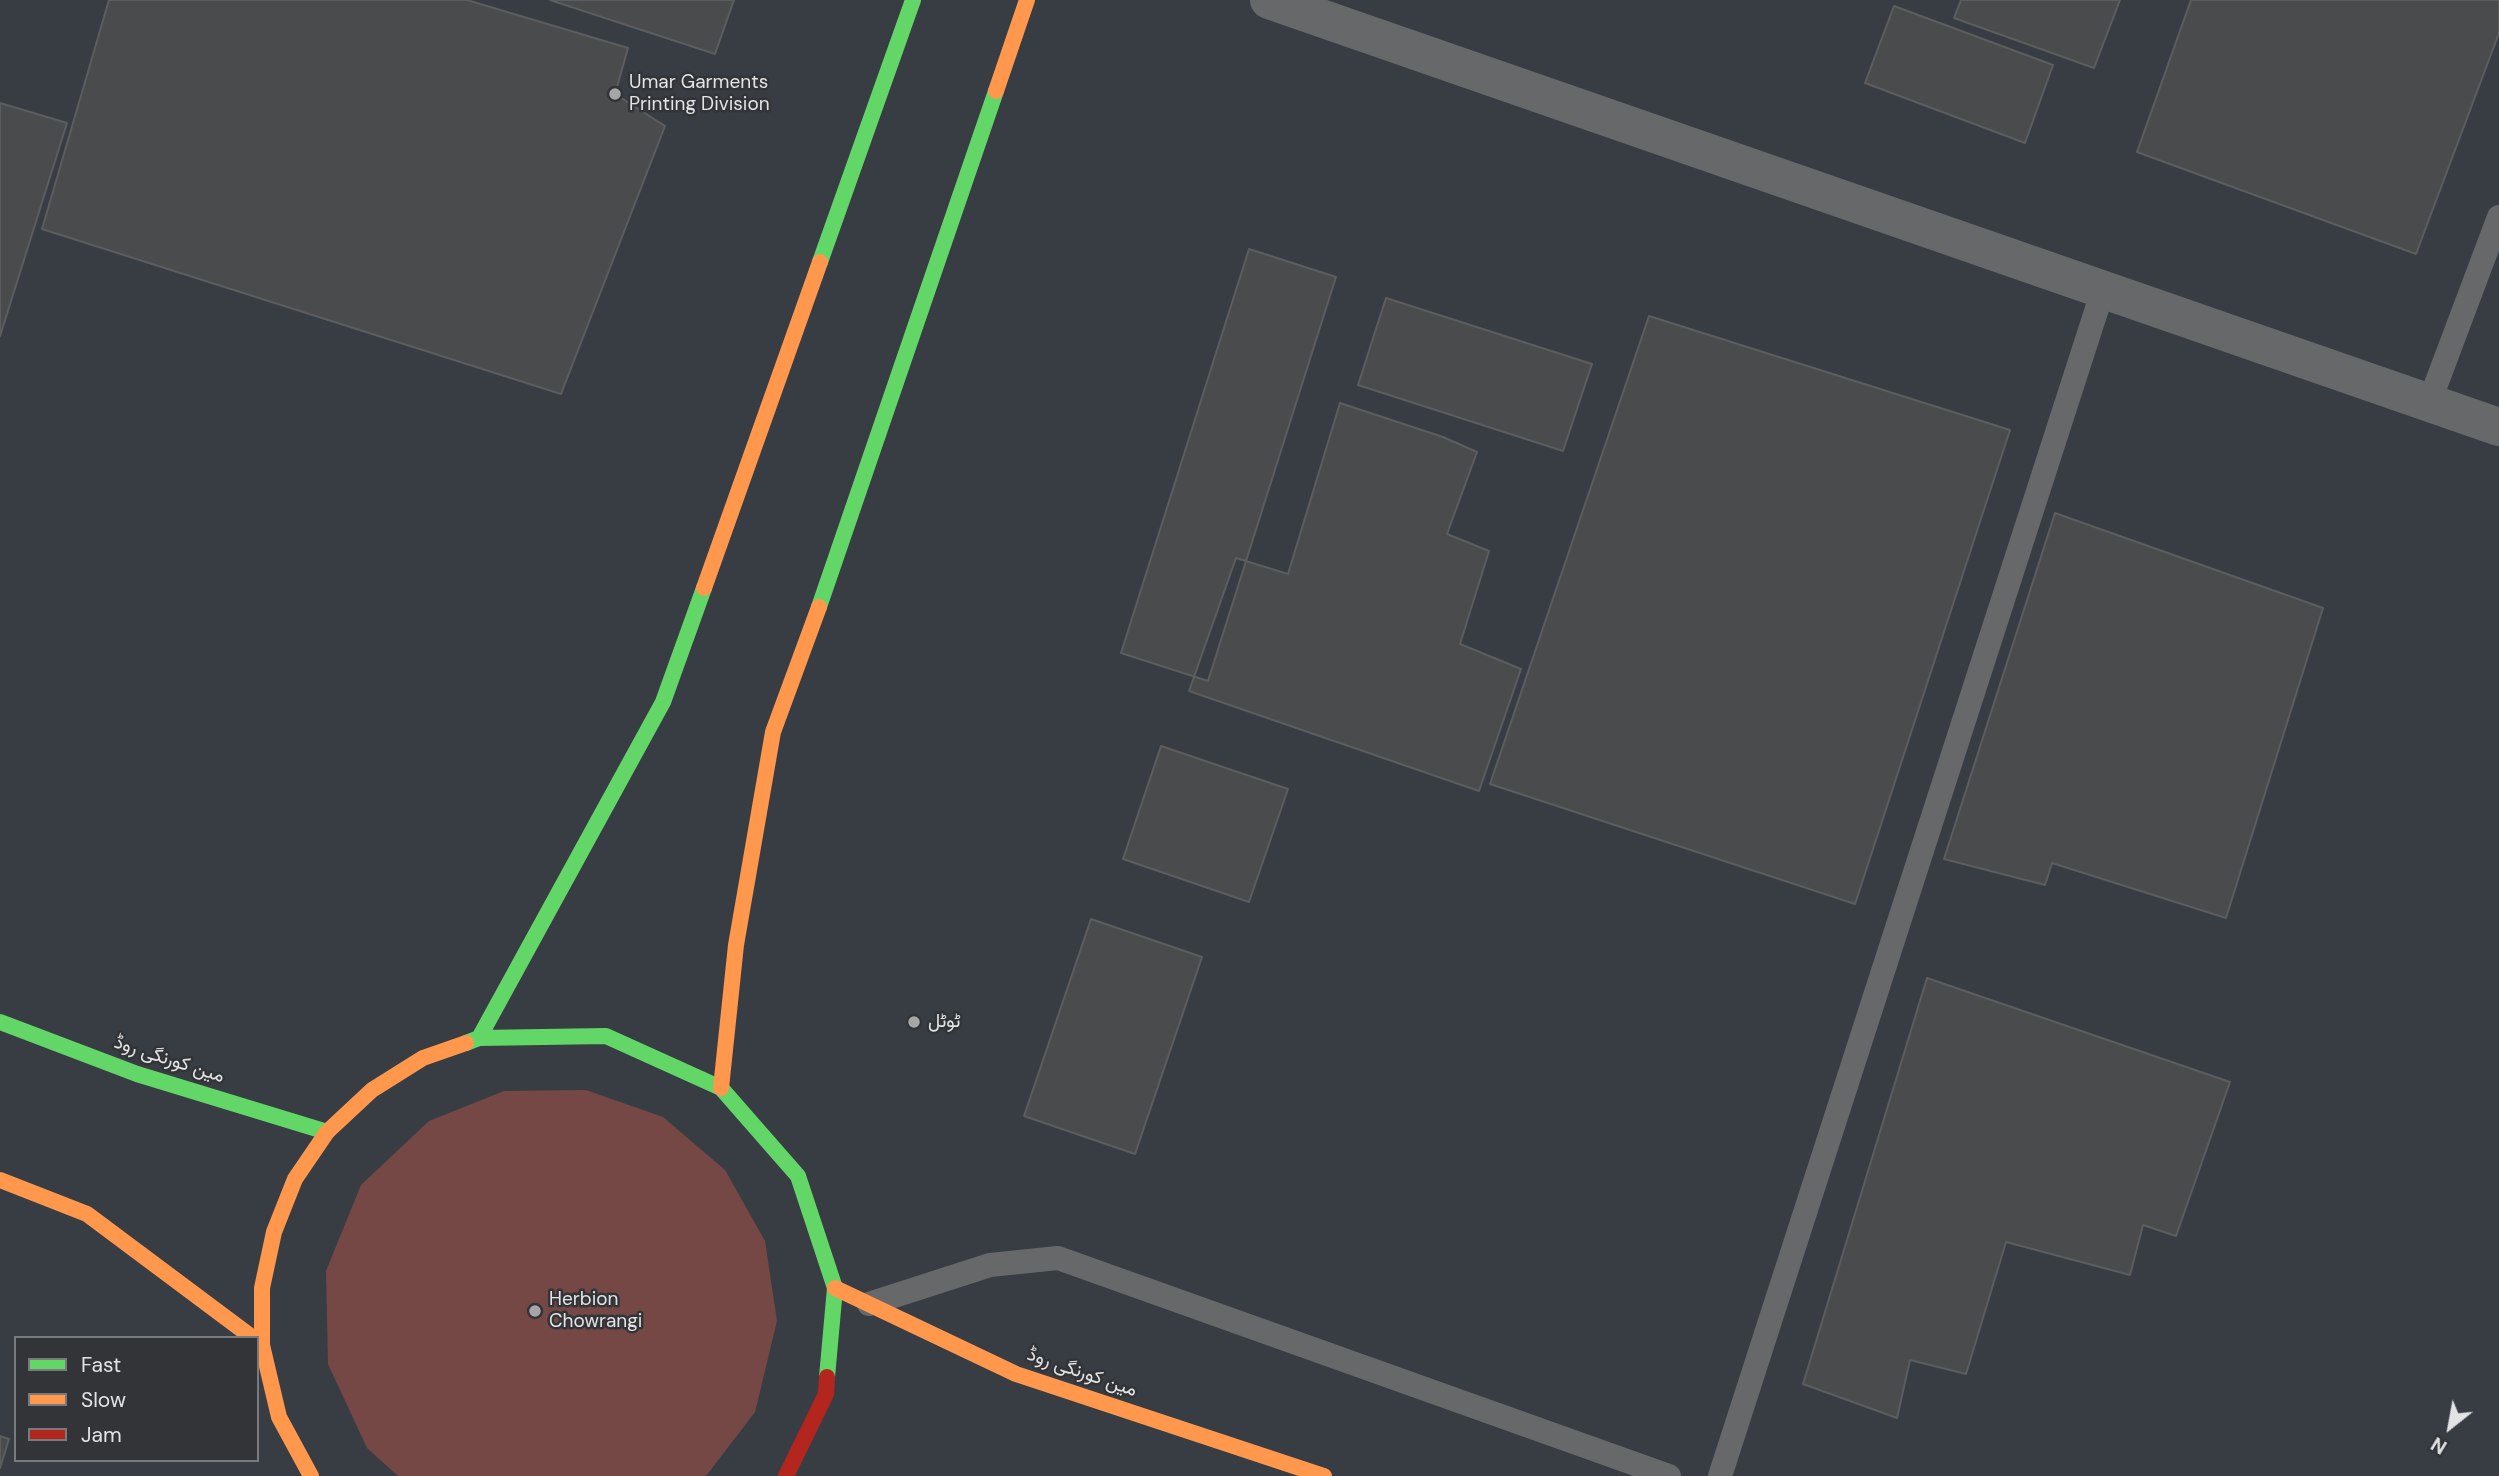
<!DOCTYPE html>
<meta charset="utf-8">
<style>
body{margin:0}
#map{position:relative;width:2499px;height:1476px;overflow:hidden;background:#333436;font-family:"DM Sans",sans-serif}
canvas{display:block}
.legend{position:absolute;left:14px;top:1336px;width:245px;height:126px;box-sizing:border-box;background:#323437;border:2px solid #787a7d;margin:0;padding:9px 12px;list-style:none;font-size:21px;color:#e2e3e5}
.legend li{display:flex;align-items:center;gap:14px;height:35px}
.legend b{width:35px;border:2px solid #787a7d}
.north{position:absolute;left:2415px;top:1392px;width:70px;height:70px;-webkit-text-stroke:5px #323437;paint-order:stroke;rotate:211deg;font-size:19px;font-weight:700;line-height:28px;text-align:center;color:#e2e3e5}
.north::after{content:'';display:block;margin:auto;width:24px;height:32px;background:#e2e3e5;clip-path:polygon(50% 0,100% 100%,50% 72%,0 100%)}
</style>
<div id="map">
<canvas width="2499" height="1476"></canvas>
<ul class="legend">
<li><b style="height:9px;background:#63d668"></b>Fast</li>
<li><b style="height:9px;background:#ff974d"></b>Slow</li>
<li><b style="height:9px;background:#b3261e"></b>Jam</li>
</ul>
<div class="north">N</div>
</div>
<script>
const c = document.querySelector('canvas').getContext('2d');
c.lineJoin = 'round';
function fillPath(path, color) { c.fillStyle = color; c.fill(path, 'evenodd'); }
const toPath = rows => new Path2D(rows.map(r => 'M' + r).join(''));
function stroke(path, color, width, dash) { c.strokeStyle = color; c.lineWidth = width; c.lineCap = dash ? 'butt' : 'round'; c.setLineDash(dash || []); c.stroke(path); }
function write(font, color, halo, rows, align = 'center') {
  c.font = font + ' "DM Sans",Vazirmatn,sans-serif'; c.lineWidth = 5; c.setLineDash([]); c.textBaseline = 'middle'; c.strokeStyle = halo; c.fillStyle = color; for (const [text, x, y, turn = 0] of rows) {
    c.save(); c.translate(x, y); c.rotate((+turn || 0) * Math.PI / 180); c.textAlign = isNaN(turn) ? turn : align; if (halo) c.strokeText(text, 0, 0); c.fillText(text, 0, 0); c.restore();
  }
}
const built = toPath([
 [0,0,2499,0,2499,1476,0,1476],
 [16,1338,257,1338,257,1460,16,1460]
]);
const green = toPath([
 [586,1090,663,1117,725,1170,765,1241,777,1321,755,1412,706,1476,398,1476,367,1448,328,1364,326,1271,361,1185,429,1121,504,1091]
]);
const building = toPath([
 [109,0,467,0,628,48,615,94,665,126,561,394,42,229,109,0],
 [550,0,734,0,715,54,550,0],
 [1961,0,2120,0,2094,68,1954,18,1961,0],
 [2191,0,2499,0,2499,33,2416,254,2137,152,2191,0],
 [1894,6,2053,65,2025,143,1865,83,1894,6],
 [0,103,67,123,0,336,0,103],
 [1249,249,1336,277,1208,681,1121,653,1249,249],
 [1386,298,1592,364,1563,451,1358,385,1386,298],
 [1649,316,2010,430,1855,904,1490,784,1649,316],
 [1340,403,1443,437,1477,452,1447,534,1489,551,1460,644,1521,669,1479,791,1189,691,1236,558,1288,574,1340,403],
 [2055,513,2323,608,2226,918,2052,863,2045,885,1944,859,2055,513],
 [1161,746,1288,789,1249,902,1123,859,1161,746],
 [1091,919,1202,957,1135,1154,1024,1116,1091,919],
 [1927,978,2230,1082,2176,1236,2143,1225,2130,1275,2006,1242,1966,1374,1910,1360,1897,1418,1803,1384,1927,978],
 [0,1436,9,1439,0,1468,0,1436]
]);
const lane = toPath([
 [2429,403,2499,217],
 [869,1304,990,1265,1058,1258,1669,1476],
 [1720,1476,2103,290]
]);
const street = toPath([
 [1269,0,2499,427]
]);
const fast = toPath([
 [820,262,913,0],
 [819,607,996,91],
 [0,1022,137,1074,327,1132],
 [479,1038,663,702,704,588],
 [466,1043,479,1038,606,1036,721,1088,798,1176,835,1288,827,1377]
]);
const slow = toPath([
 [996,91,1027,0],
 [704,588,820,262],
 [721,1088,736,945,773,732,819,607],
 [0,1180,87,1214,253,1338],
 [835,1288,1016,1374,1324,1476],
 [311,1476,279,1417,262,1345,262,1288,274,1232,295,1179,327,1132,372,1090,423,1058,466,1043]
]);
const jam = toPath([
 [786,1476,826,1394,827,1377]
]);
const markers = [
 [615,94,7,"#a5a6a8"],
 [914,1022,7,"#a5a6a8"],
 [535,1311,7,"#a5a6a8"]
];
const poiNames = [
 ["Umar Garments",629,83],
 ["Printing Division",629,105],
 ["ٹوٹل",928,1022],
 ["Herbion",549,1300],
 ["Chowrangi",549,1322]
];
const streetNames = [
 ["مین کورنگی روڈ",169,1060,18],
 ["مین کورنگی روڈ",1082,1373,19]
];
fillPath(built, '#383d44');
fillPath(green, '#754846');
fillPath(building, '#4a4b4c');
stroke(building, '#5c5d5f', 2);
stroke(lane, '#676869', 24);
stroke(street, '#676869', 38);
stroke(fast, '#63d668', 16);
stroke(slow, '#ff974d', 16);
stroke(jam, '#b3261e', 16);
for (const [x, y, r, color] of markers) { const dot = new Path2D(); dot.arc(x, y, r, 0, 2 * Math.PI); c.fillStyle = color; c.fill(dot); stroke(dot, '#323437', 2.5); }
write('19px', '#e2e3e5', '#323437', poiNames, 'left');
write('19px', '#e2e3e5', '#323437', streetNames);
</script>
